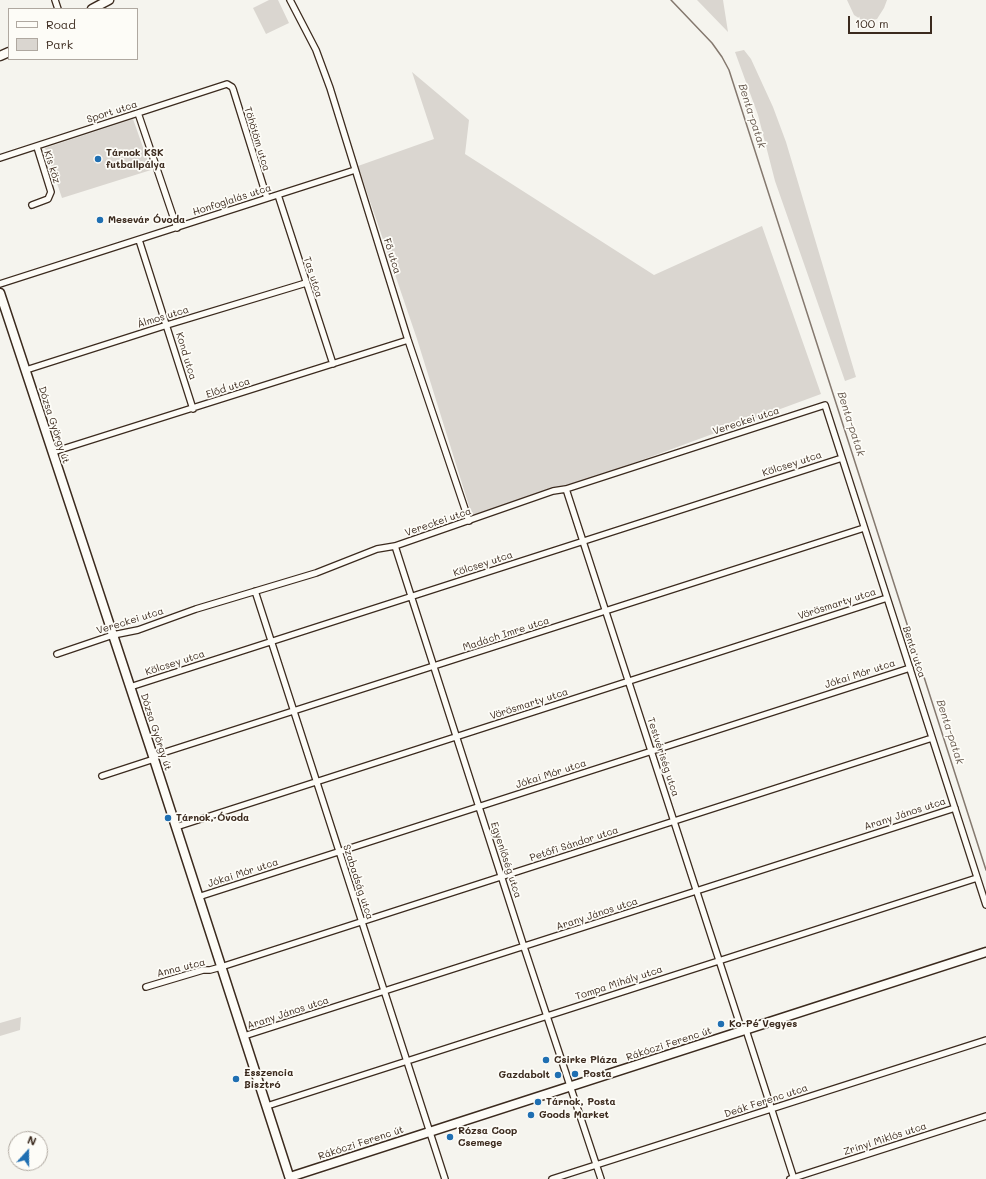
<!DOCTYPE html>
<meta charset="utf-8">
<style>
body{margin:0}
#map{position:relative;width:986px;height:1179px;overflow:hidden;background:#f5f4ee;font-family:Mali,sans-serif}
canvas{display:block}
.legend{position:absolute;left:8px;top:8px;width:130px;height:52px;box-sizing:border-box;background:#fdfcf7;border:1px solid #afa8a0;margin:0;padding:5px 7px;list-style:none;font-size:12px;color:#3b2a1e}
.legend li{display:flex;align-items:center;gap:8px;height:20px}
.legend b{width:20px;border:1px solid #afa8a0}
.north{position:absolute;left:8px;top:1131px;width:40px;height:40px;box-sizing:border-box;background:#fdfcf7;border:1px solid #afa8a0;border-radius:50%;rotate:21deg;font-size:11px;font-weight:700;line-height:16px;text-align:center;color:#3b2a1e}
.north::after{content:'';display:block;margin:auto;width:14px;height:18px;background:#1f6fb2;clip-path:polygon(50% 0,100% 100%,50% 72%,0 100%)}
.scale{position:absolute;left:848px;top:16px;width:84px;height:18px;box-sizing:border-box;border:2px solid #3b2a1e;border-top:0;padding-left:5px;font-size:12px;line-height:14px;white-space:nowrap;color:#3b2a1e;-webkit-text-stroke:3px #fdfcf7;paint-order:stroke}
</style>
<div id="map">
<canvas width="986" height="1179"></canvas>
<ul class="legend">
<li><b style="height:5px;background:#fdfcf7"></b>Road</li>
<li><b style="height:11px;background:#dad6d0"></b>Park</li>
</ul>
<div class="north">N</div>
<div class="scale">100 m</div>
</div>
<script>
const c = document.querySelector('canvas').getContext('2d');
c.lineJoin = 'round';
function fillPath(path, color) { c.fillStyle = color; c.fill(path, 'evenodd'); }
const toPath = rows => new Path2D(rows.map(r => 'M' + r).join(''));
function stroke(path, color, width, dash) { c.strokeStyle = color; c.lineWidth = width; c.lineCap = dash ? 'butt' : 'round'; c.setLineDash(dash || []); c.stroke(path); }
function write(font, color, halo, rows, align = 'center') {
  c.font = font + ' Mali,sans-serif'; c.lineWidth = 3.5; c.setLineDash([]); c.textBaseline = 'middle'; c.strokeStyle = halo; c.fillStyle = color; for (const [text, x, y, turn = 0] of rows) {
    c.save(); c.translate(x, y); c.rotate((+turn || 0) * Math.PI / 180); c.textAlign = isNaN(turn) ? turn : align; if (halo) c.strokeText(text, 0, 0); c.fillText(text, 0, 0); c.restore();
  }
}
const green = toPath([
 [269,0,278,0,289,23,266,34,253,8],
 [697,0,723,0,728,32],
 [847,0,887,0,884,8,877,19,865,22,854,15],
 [744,50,751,59,773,107,786,142,856,377,845,381,775,181,758,115,735,52],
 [412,72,469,120,465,154,654,275,762,226,821,394,474,522,417,339,358,166,434,139],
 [133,119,151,170,62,198,45,148],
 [21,1017,20,1030,0,1036,0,1023]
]);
const stream = toPath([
 [671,0,712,43,722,57,729,70,986,870]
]);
const street = toPath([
 [55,0,58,9],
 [290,0,316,50,330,88,408,340,469,521],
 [138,113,177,228],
 [0,158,227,84,232,87,233,89,267,198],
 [278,195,333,364],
 [32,205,48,199,51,192,37,147],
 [139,240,193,409],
 [0,284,355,170],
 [26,370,167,325,306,283],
 [53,452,408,340],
 [566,489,742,1031],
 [395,546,524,947,601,1179],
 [255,591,445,1179],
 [57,654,113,635,138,630,196,609,316,573,377,549,395,546,553,491,566,489,825,405,986,905],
 [130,687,842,458],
 [153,756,864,528],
 [102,776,154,759],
 [176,827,887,598],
 [198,897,910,668],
 [146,987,203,970,210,970,221,967,932,738],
 [746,1030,794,1179],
 [244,1036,955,808],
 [267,1106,977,878],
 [552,1179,986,1040],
 [790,1179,986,1116]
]);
const secondary = toPath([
 [92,9,109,0],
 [0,56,9,52],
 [0,293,153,756,290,1179],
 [290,1177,986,952]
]);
const markers = [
 [98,159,4,"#1f6fb2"],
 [100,220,4,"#1f6fb2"],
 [168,818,4,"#1f6fb2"],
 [721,1024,4,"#1f6fb2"],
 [546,1060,4,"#1f6fb2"],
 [575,1074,4,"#1f6fb2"],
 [558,1075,4,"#1f6fb2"],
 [236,1079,4,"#1f6fb2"],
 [538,1102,4,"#1f6fb2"],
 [531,1115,4,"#1f6fb2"],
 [450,1137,4,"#1f6fb2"]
];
const streetNames = [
 ["Sport utca",112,112,-18],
 ["Töhötöm utca",257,139,73],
 ["Kis köz",52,167,73],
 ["Honfoglalás utca",232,200,-18],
 ["Fő utca",392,256,72],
 ["Tas utca",313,277,72],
 ["Álmos utca",163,317,-17],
 ["Kond utca",186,356,73],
 ["Előd utca",228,388,-18],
 ["Vereckei utca",746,421,-18],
 ["Dózsa György út",54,425,72],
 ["Kölcsey utca",792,464,-18],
 ["Vereckei utca",438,522,-19],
 ["Kölcsey utca",483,564,-18],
 ["Vörösmarty utca",837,604,-18],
 ["Vereckei utca",130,621,-17],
 ["Madách Imre utca",506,634,-18],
 ["Benta utca",914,652,72],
 ["Kölcsey utca",175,663,-18],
 ["Jókai Mór utca",860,674,-18],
 ["Vörösmarty utca",529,704,-18],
 ["Dózsa György út",156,732,72],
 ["Testvériség utca",663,757,72],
 ["Jókai Mór utca",551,774,-18],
 ["Arany János utca",905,814,-18],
 ["Petőfi Sándor utca",574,844,-18],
 ["Egyenlőség utca",506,860,72],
 ["Jókai Mór utca",243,873,-18],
 ["Szabadság utca",358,882,72],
 ["Arany János utca",597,914,-18],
 ["Anna utca",181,968,-14],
 ["Tompa Mihály utca",619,983,-18],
 ["Arany János utca",288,1013,-18],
 ["Rákóczi Ferenc út",669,1044,-18],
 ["Deák Ferenc utca",766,1101,-18],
 ["Zrínyi Miklós utca",885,1139,-18],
 ["Rákóczi Ferenc út",361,1143,-18]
];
const poiNames = [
 ["Tárnok KSK",106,153],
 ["futballpálya",106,165],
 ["Mesevár Óvoda",108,220],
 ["Tárnok, Óvoda",176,818],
 ["Ko-Pé Vegyes",729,1024],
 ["Csirke Pláza",554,1060],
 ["Esszencia",244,1073],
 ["Bisztró",244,1085],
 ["Posta",583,1074],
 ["Gazdabolt",550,1075,"right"],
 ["Tárnok, Posta",546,1102],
 ["Goods Market",539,1115],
 ["Rózsa Coop",458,1131],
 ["Csemege",458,1143]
];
const waterNames = [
 ["Benta-patak",752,116,72],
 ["Benta-patak",851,424,72],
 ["Benta-patak",950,732,72]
];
fillPath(green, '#dad6d0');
stroke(stream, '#84786e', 1.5);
stroke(street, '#3b2a1e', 8);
stroke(secondary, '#3b2a1e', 11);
stroke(street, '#fdfcf7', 5.5);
stroke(secondary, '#fdfcf7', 8);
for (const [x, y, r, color] of markers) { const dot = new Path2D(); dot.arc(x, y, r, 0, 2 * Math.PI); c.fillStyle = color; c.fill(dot); stroke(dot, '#fdfcf7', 1.5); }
write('10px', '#3b2a1e', '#fdfcf7', streetNames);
write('bold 10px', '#3b2a1e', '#fdfcf7', poiNames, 'left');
write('italic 11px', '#65584d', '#fdfcf7', waterNames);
</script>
